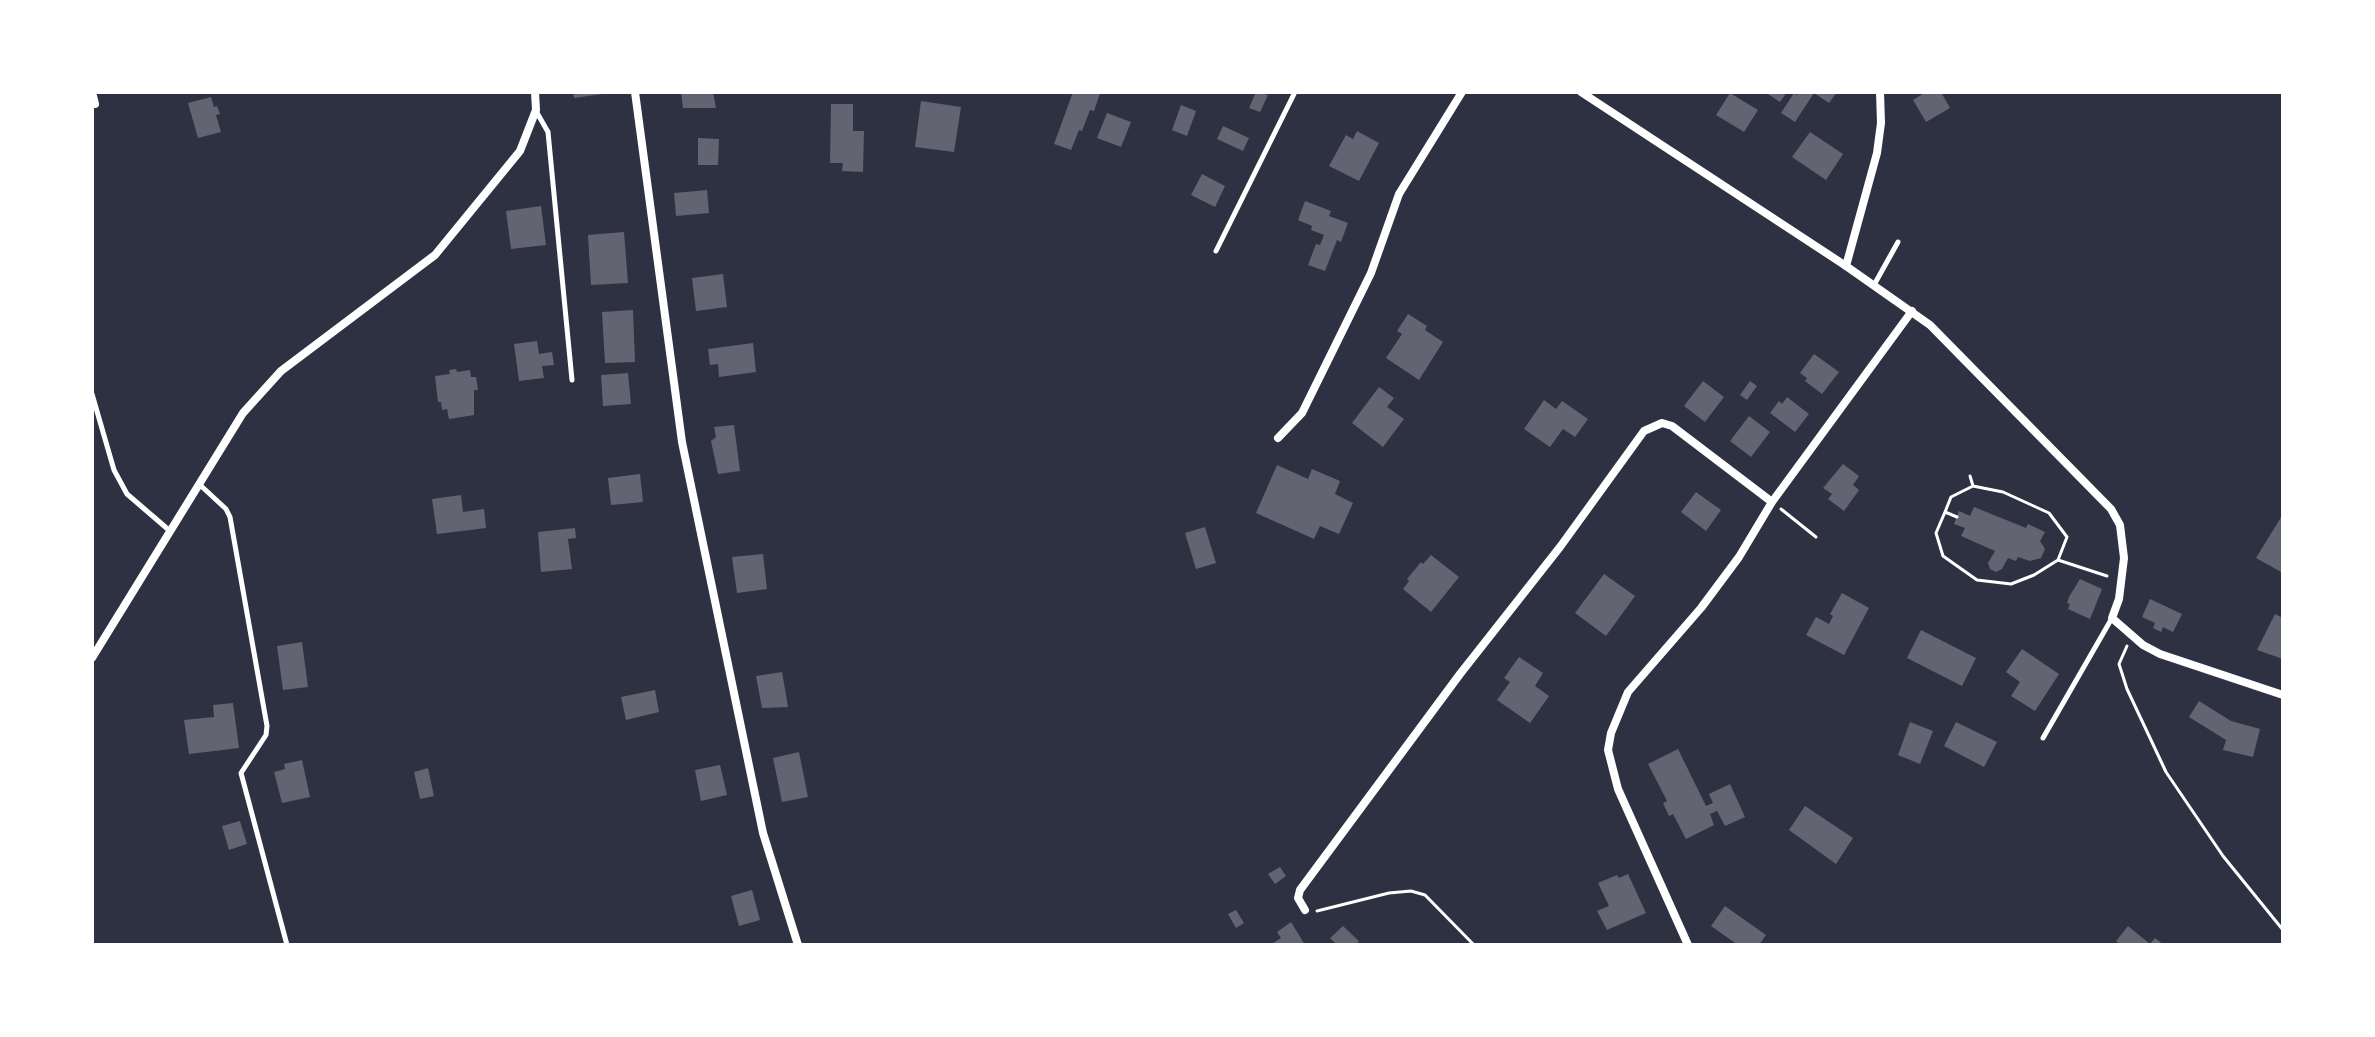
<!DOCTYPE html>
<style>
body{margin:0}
#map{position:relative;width:2375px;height:1037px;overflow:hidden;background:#2d3142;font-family:Karla,sans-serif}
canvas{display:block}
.frame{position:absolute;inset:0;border:94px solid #fff;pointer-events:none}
</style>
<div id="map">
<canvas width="2375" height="1037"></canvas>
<div class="frame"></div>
</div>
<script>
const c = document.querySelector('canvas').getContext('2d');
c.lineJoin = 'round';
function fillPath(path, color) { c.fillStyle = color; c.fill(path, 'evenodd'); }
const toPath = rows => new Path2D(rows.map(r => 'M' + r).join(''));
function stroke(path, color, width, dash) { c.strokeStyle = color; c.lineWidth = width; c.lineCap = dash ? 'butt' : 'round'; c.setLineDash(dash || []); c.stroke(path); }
const building = toPath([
 [573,92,602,92,602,94,574,98],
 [681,92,713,92,716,108,683,108],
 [1073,92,1100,93,1094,111,1090,110,1082,131,1079,130,1071,150,1054,144],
 [1256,92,1268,95,1260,112,1249,108],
 [1765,92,1787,92,1780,102],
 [1800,92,1837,92,1829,103,1814,93,1795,122,1781,113,1794,93,1797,95],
 [1926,92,1941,92,1950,108,1926,122,1913,100],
 [1730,93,1758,110,1744,132,1716,115],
 [211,97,214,107,217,106,220,114,216,115,221,132,198,138,188,103],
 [921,101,961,107,954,152,915,147],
 [831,104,853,104,853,131,864,131,863,172,842,171,843,163,830,163],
 [1181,105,1196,111,1187,136,1172,130],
 [1107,113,1131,122,1121,147,1097,138],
 [1223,126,1249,138,1243,151,1217,139],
 [1357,131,1379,143,1359,181,1329,166,1346,135,1353,139],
 [1810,132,1843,154,1826,180,1792,157],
 [698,138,719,139,718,165,698,165],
 [1202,174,1225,186,1215,207,1191,195],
 [707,190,709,213,676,216,674,193],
 [1305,201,1331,211,1329,216,1348,223,1341,242,1337,240,1325,271,1308,265,1316,244,1320,245,1324,235,1311,230,1312,226,1298,220],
 [541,206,546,245,511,249,506,211],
 [624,232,628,283,591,285,588,235],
 [723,274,727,307,696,311,692,278],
 [633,310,635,362,605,363,602,312],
 [1408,314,1427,326,1425,330,1443,342,1419,380,1386,358,1402,334,1397,331],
 [537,341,539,354,552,352,554,365,542,366,544,378,519,381,514,344],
 [753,343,756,372,719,377,718,364,710,365,708,349],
 [1814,354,1839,372,1822,394,1805,381,1807,378,1800,373],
 [456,369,457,372,470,370,471,377,476,377,478,390,474,390,474,415,449,419,447,409,442,410,441,402,438,402,435,376,450,374,449,370],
 [628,373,631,404,603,406,601,375],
 [1703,381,1724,397,1705,422,1684,406],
 [1750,381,1757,386,1747,400,1740,395],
 [1379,387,1394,398,1387,407,1404,419,1383,447,1352,423],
 [1787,397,1809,414,1795,432,1770,413,1779,401,1782,404],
 [1544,400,1556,409,1562,401,1588,419,1575,437,1563,429,1550,447,1524,429],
 [1749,416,1770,432,1751,457,1730,441],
 [734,425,740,471,718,474,711,441,716,437,714,427],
 [1843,464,1859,476,1853,485,1859,490,1844,511,1828,499,1832,494,1823,488],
 [1277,465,1308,479,1312,469,1340,481,1335,494,1353,503,1339,534,1320,526,1314,539,1256,513],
 [640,474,643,502,611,505,608,478],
 [1696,492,1721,510,1706,531,1681,512],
 [461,495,463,512,484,509,486,528,437,534,432,499],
 [1974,507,2026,528,2028,524,2045,532,2040,541,2045,549,2041,558,2030,561,2018,557,2016,561,2008,558,2002,569,1996,572,1990,569,1988,563,1995,551,1961,536,1965,528,1954,524,1959,511,1970,516],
 [2283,514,2283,573,2256,558],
 [1205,527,1216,563,1196,569,1185,533],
 [575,528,576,538,568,539,572,569,541,572,538,532],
 [763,554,767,589,737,593,732,557],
 [1431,555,1459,577,1431,612,1403,589,1409,581,1407,579,1421,562,1423,564],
 [1604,574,1635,596,1606,636,1575,613],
 [2080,579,2102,589,2090,619,2068,609,2070,604,2067,603,2069,597],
 [1842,593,1869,608,1844,655,1806,635,1816,617,1829,624,1833,616,1830,614],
 [2150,599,2182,614,2173,632,2163,627,2161,632,2153,628,2155,623,2142,617],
 [2275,614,2283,618,2283,659,2257,650],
 [1921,630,1976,658,1962,686,1907,658],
 [302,642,308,687,283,690,277,646],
 [2022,649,2059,674,2035,711,2011,696,2020,682,2006,672],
 [1519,657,1543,673,1535,686,1549,696,1530,723,1497,700,1510,682,1504,678],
 [782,672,788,707,762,708,756,676],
 [655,690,659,712,626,720,621,697],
 [2199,701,2231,721,2260,729,2253,757,2223,750,2226,740,2189,717],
 [233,703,239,748,189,754,184,720,214,717,213,705],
 [1910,722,1933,731,1920,764,1898,755],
 [1956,722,1997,742,1984,767,1944,746],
 [1678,749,1706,806,1713,803,1709,794,1730,784,1745,817,1725,826,1717,811,1710,814,1714,825,1686,839,1673,814,1669,816,1663,803,1667,801,1648,764],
 [799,752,808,797,782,802,773,758],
 [302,760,310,797,282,803,274,772,285,769,284,764],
 [720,765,727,795,701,801,695,770],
 [428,768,434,796,420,799,414,772],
 [1805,806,1853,838,1836,864,1789,830],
 [240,821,247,844,229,850,222,826],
 [1280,867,1286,876,1275,884,1268,874],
 [1628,874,1646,913,1607,930,1597,911,1609,906,1598,883,1617,875,1619,878],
 [752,890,760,920,739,926,731,896],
 [1725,906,1766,935,1759,945,1738,945,1711,926],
 [1236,910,1244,923,1236,928,1228,914],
 [1291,922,1305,945,1270,945,1281,938,1277,932],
 [1343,926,1359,941,1355,945,1337,945,1330,938],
 [2128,926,2150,944,2155,938,2164,945,2121,945,2116,941]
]);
const path = toPath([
 [1973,486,2003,492,2049,513,2067,537,2058,560],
 [1781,509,1816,537],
 [1945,512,1951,497,1973,486,1970,476],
 [1957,517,1945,512,1936,533,1943,556,1977,580,2011,584,2034,575,2058,560,2107,576],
 [2127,646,2119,664,2127,689,2166,772,2223,856,2283,930],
 [1317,911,1389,893,1411,891,1425,895,1474,945]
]);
const service = toPath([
 [536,111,548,132,572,380],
 [1216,251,1295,92],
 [1874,285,1898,242],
 [92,394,114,470,127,494,170,531],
 [199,484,226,509,230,517,267,726,266,735,241,773,287,945],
 [2043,738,2112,618]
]);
const minor = toPath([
 [92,92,95,104],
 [635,92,682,442,763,833,798,945],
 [1581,92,1846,266,1930,325,2111,509,2120,525,2124,558,2119,599,2112,618,2143,645,2160,654,2283,695],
 [1846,266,1877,153,1881,123,1880,92],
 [1278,438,1302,413,1371,273,1399,194,1462,92],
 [92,658,243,413,281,371,435,255,520,151,536,110,535,92],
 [1305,910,1298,898,1300,890,1460,674,1560,547,1644,431,1662,423,1672,426,1772,502],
 [1688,945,1618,789,1608,750,1611,733,1628,692,1701,608,1739,557,1772,502,1912,311]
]);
fillPath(building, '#626471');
stroke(path, '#fff', 3);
stroke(service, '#fff', 5);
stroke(minor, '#fff', 8);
</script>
